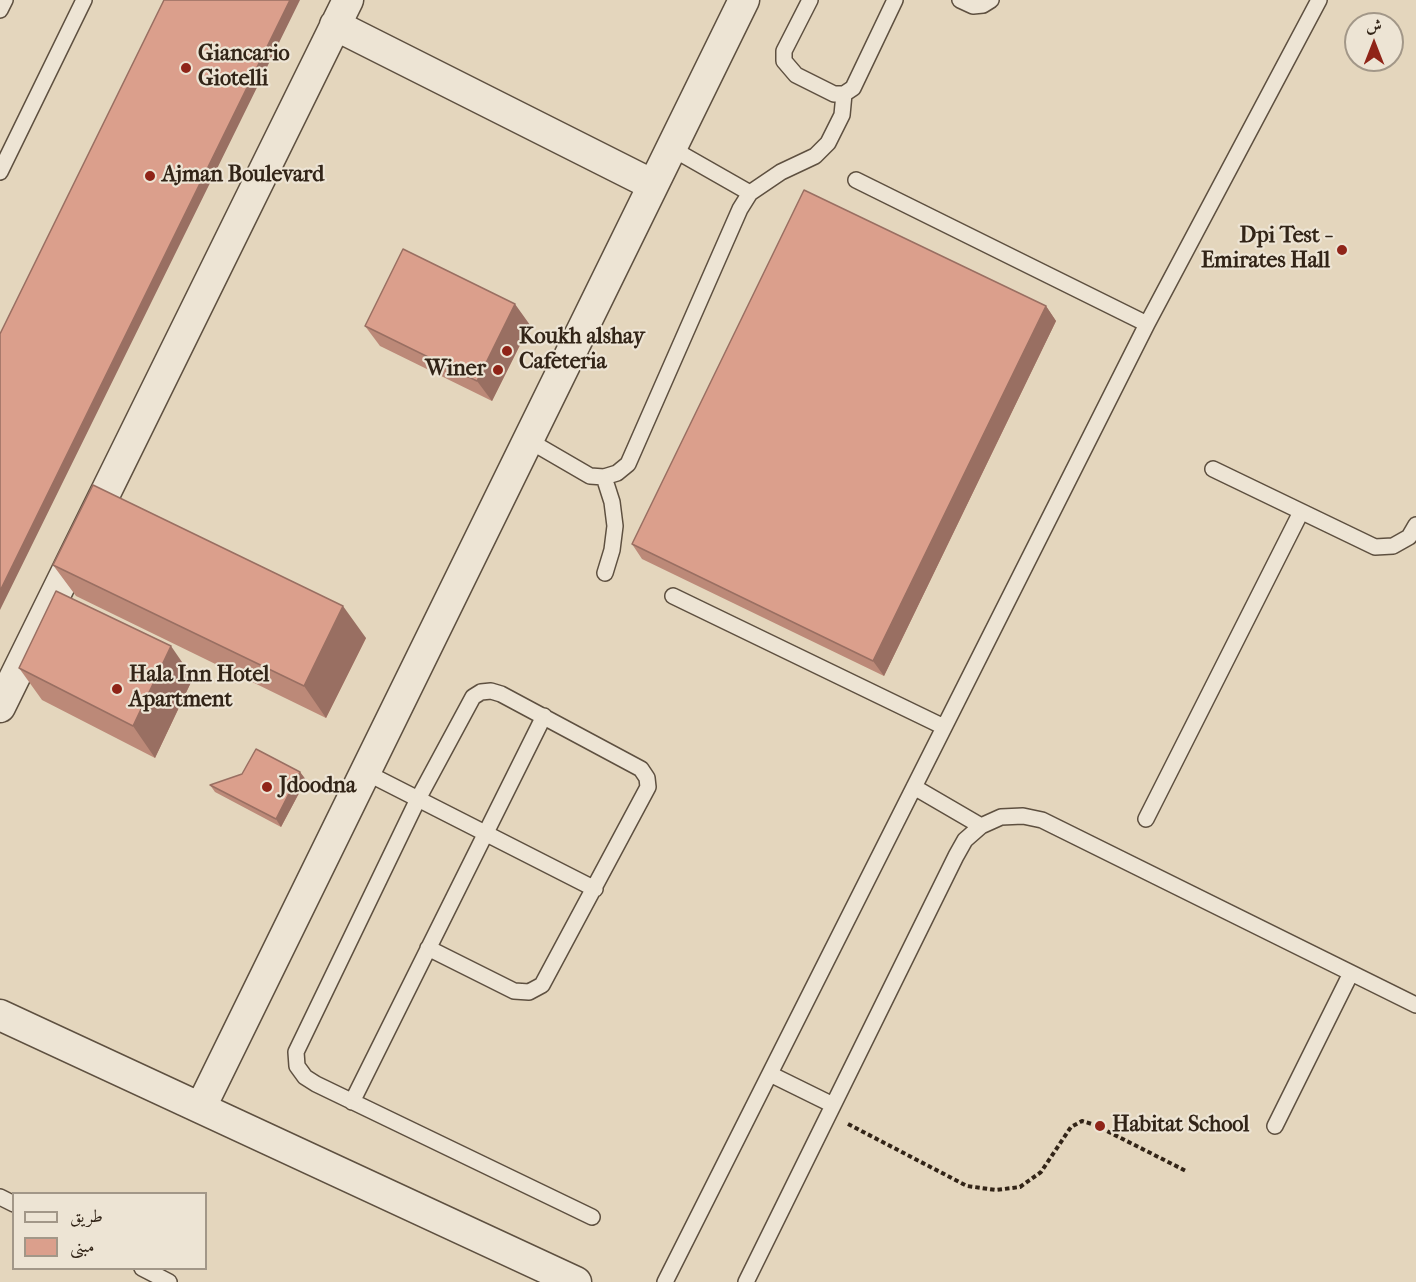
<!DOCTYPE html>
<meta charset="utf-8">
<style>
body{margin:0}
#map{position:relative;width:1416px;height:1282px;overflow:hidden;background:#e4d6bd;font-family:"IM FELL French Canon",Amiri,serif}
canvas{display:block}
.legend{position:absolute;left:12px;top:1192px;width:195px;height:78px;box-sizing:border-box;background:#ede4d4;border:2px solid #a29788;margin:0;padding:8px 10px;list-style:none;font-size:18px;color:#322417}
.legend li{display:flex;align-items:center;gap:12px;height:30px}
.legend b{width:30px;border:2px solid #a29788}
.north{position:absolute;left:1344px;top:12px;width:60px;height:60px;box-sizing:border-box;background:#ede4d4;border:2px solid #a29788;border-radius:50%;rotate:0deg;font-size:16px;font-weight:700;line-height:24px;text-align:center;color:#322417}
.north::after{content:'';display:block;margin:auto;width:21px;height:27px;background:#8f2418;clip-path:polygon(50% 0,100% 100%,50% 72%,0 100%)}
</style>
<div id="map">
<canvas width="1416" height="1282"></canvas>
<ul class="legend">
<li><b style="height:8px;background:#ede4d4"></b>طريق</li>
<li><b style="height:16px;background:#db9f8c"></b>مبنى</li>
</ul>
<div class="north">ش</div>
</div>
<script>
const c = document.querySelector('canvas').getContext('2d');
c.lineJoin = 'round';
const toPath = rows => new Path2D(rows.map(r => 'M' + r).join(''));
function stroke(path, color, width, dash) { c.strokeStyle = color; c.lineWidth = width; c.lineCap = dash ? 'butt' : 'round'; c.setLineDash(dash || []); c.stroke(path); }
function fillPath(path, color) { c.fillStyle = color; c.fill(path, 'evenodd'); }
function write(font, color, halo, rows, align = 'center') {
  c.font = font + ' "IM FELL French Canon",serif'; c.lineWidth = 4.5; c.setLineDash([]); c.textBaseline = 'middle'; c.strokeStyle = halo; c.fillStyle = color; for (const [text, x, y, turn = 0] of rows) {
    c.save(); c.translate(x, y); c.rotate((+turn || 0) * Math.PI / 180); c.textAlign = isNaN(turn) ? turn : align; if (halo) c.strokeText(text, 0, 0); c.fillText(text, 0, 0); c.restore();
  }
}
const path = toPath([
 [848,1124,967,1186,996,1190,1020,1187,1041,1172,1071,1127,1082,1121,1095,1125,1186,1171]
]);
const lane = toPath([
 [810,0,784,51,784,61,796,75,834,94,844,94,853,88,895,0],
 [960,0,973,6,983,5,991,0],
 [0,10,5,0],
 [671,148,750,193],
 [0,172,84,0],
 [856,180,1147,324],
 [528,440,590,476,604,477,617,473,628,464,740,209,750,193,781,172,815,156,828,143,842,115,844,94],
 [1213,469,1375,547,1393,546,1409,537,1416,525],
 [604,477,612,502,615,526,612,550,605,573],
 [673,596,944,727],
 [365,772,595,889],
 [914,787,981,826],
 [1146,819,1301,512],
 [428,948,514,991,529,992,542,985,648,787,647,778,641,769,501,694,491,691,481,692,473,697,418,799,296,1052,297,1066,305,1077,316,1084,592,1217],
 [770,1074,833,1105],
 [352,1102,544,716],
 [1275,1126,1351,973],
 [0,1197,14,1204],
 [142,1268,169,1282],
 [665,1282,1147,324,1319,0],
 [746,1282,956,856,965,840,981,826,1001,817,1023,816,1042,820,1416,1005]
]);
const street = toPath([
 [335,25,653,185],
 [0,707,348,0],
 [0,1015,576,1282],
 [201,1107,744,0]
]);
const wall = toPath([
 [1046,306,1056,321,884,676,642,559,632,544],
 [530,325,492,401,380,346,365,326],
 [53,565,366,638,326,718,76,596],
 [19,668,193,678,155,758,42,700],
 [300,772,306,780,281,827,215,792,210,785]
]);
const shadedWall = toPath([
 [290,0,300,0,0,610,0,591],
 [515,304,530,325,492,401,477,381],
 [1046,306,1056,321,884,676,873,661],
 [343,606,366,638,326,718,304,686],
 [171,646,193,678,155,758,133,726],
 [300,772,306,780,281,827,276,819]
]);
const building = toPath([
 [164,0,290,0,0,591,0,334,164,0],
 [804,190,1046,306,873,661,632,544,804,190],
 [403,249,515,304,477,381,365,326,403,249],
 [93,485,343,606,304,686,53,565,93,485],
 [56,591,171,646,133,726,19,668,56,591],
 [256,749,300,772,276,819,210,785,242,774,256,749]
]);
const markers = [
 [186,68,6,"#8f2418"],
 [150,176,6,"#8f2418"],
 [1342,250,6,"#8f2418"],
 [507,351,6,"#8f2418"],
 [498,370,6,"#8f2418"],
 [117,689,6,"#8f2418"],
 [267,787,6,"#8f2418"],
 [1100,1126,6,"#8f2418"]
];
const poiNames = [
 ["Giancario",198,55],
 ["Giotelli",198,80],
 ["Ajman Boulevard",162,176],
 ["Dpi Test -",1330,237,"right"],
 ["Emirates Hall",1330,262,"right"],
 ["Koukh alshay",519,338],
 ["Cafeteria",519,363],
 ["Winer",486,370,"right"],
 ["Hala Inn Hotel",129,676],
 ["Apartment",129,701],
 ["Jdoodna",279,787],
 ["Habitat School",1112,1126]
];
stroke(lane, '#5e5040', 18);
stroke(street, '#5e5040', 33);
stroke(path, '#322417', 4, [4.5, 3]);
stroke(lane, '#ede4d4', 15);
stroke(street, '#ede4d4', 30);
fillPath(wall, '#bc8978');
fillPath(shadedWall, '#996f62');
fillPath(building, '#db9f8c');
stroke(building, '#996f62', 1.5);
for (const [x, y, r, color] of markers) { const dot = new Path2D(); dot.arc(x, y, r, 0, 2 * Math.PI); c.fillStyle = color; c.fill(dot); stroke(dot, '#ede4d4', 2); }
write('bold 22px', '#322417', '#ede4d4', poiNames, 'left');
</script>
